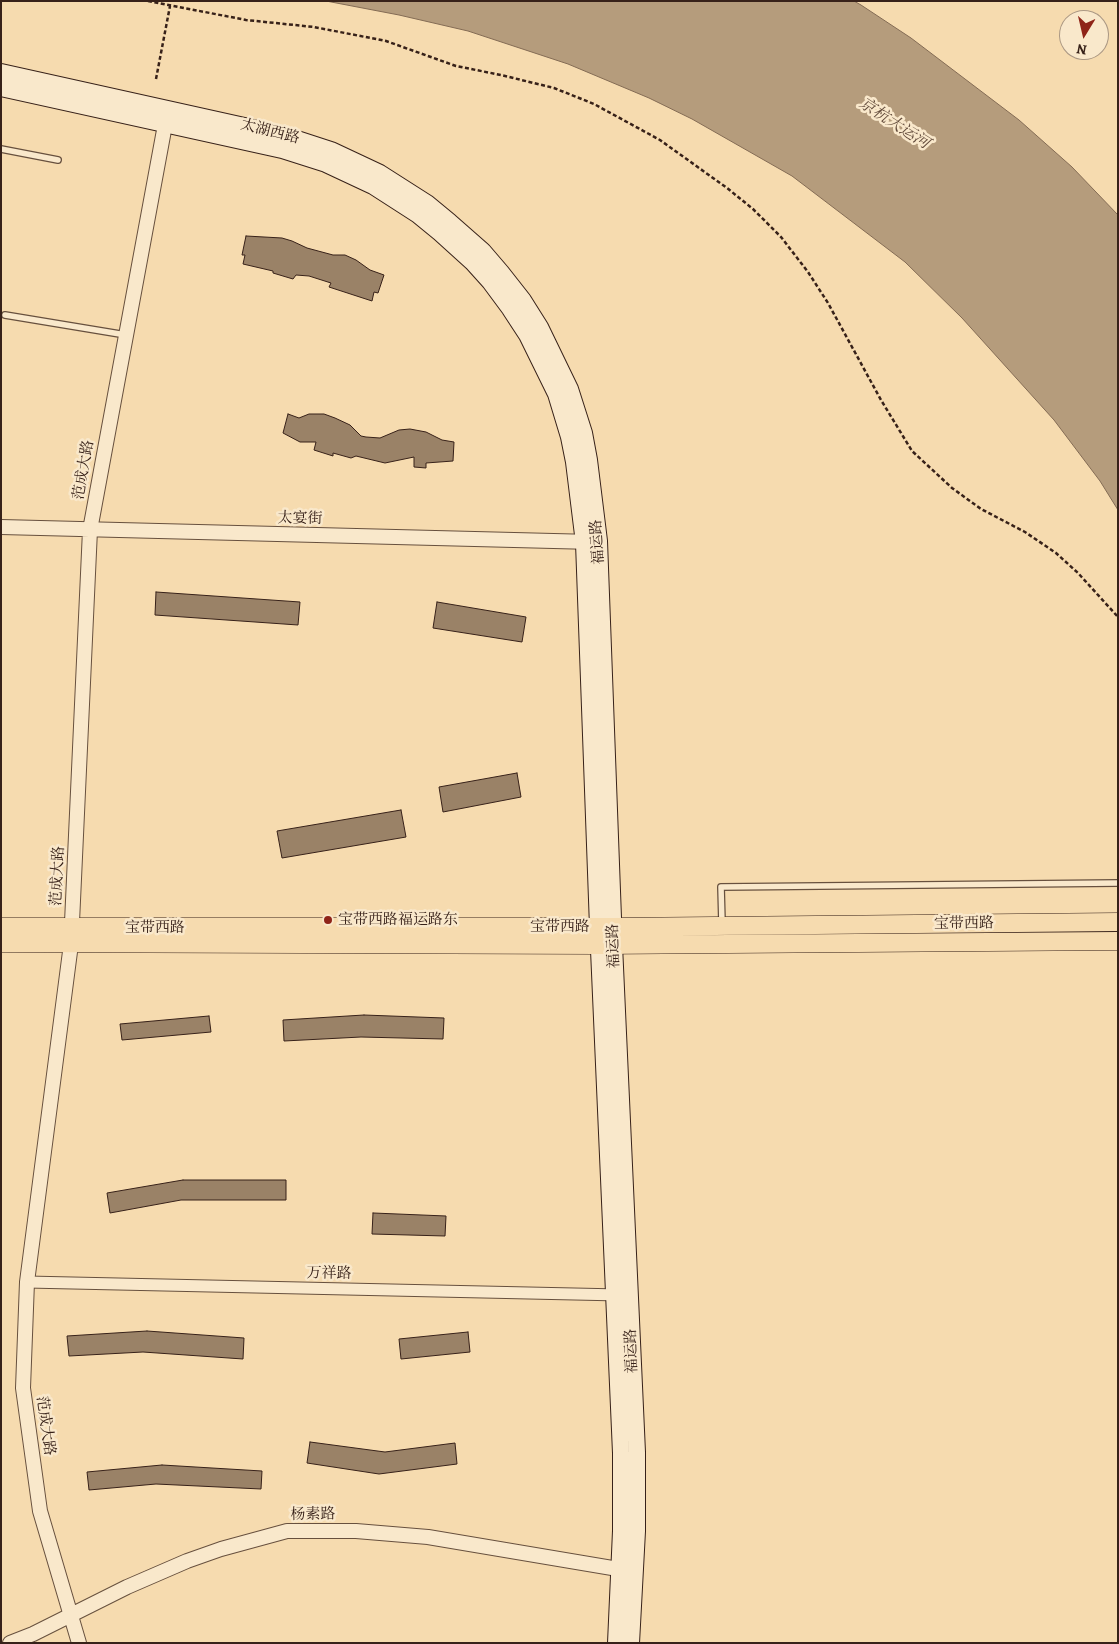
<!DOCTYPE html>
<meta charset="utf-8">
<style>
body{margin:0}
#map{position:relative;width:1119px;height:1644px;overflow:hidden;background:#f6dbaf;font-family:Alegreya,serif}
canvas{display:block}
.frame{position:absolute;inset:0;border:2px solid #372119;pointer-events:none}
.north{position:absolute;left:1059px;top:10px;width:50px;height:50px;box-sizing:border-box;background:#f9e8cb;border:1px solid #ab9884;border-radius:50%;rotate:189deg;font-size:14px;font-weight:700;line-height:20px;text-align:center;color:#372119}
.north::after{content:'';display:block;margin:auto;width:18px;height:22px;background:#8f2418;clip-path:polygon(50% 0,100% 100%,50% 72%,0 100%)}
</style>
<div id="map">
<canvas width="1119" height="1644"></canvas>
<div class="frame"></div>
<div class="north">N</div>
</div>
<script>
const c = document.querySelector('canvas').getContext('2d');
c.lineJoin = 'round';
function fillPath(path, color) { c.fillStyle = color; c.fill(path, 'evenodd'); }
const toPath = rows => new Path2D(rows.map(r => 'M' + r).join(''));
function stroke(path, color, width, dash) { c.strokeStyle = color; c.lineWidth = width; c.lineCap = dash ? 'butt' : 'round'; c.setLineDash(dash || []); c.stroke(path); }
function write(font, color, halo, rows, align = 'center') {
  c.font = font + ' Alegreya,"Noto Serif SC",serif'; c.lineWidth = 5; c.setLineDash([]); c.textBaseline = 'middle'; c.strokeStyle = halo; c.fillStyle = color; for (const [text, x, y, turn = 0] of rows) {
    c.save(); c.translate(x, y); c.rotate((+turn || 0) * Math.PI / 180); c.textAlign = isNaN(turn) ? turn : align; if (halo) c.strokeText(text, 0, 0); c.fillText(text, 0, 0); c.restore();
  }
}
const water = toPath([
 [326,1,854,1,861,5,911,38,1019,120,1072,167,1118,215,1118,510,1100,481,1054,420,962,318,905,262,792,176,692,119,649,98,568,64,468,31,399,15,326,1]
]);
const building = toPath([
 [246,236,282,238,292,241,307,248,333,255,345,255,356,260,370,270,384,275,378,293,374,292,372,301,329,287,331,283,309,276,296,275,293,279,273,273,273,271,243,264,245,255,242,255,246,236],
 [288,414,299,418,309,414,324,414,335,418,350,425,361,436,366,437,380,438,399,430,410,429,426,432,442,440,454,442,453,461,426,463,426,468,414,467,414,457,385,463,356,456,351,458,333,453,333,456,314,450,316,442,300,442,283,433,288,414],
 [156,592,300,602,298,625,155,615,156,592],
 [437,602,526,617,522,642,433,628,437,602],
 [517,773,521,797,443,812,439,787,517,773],
 [401,810,406,837,282,858,277,831,401,810],
 [364,1015,444,1018,443,1039,361,1037,284,1041,283,1020,364,1015],
 [209,1016,211,1032,122,1040,120,1024,209,1016],
 [183,1180,286,1180,286,1200,181,1200,110,1213,107,1193,183,1180],
 [373,1213,446,1216,445,1236,372,1234,373,1213],
 [147,1331,244,1338,243,1359,143,1352,69,1356,67,1336,147,1331],
 [468,1332,470,1352,401,1359,399,1339,468,1332],
 [310,1442,385,1452,455,1443,457,1464,379,1474,307,1463,310,1442],
 [162,1465,262,1471,261,1489,156,1484,89,1490,87,1472,162,1465]
]);
const path = toPath([
 [148,1,246,20,314,27,386,41,456,66,501,75,554,88,594,104,660,140,727,188,753,209,781,237,808,272,828,303,881,400,912,451,952,488,981,509,1025,532,1056,553,1078,573,1118,617],
 [156,79,170,6]
]);
const service = toPath([
 [1,149,58,160],
 [5,315,126,335],
 [722,923,721,887,1118,883]
]);
const minor = toPath([
 [27,1282,620,1295]
]);
const tertiary = toPath([
 [1,527,593,542],
 [10,1643,33,1634,127,1587,187,1561,221,1549,287,1531,356,1531,428,1537,630,1571],
 [79,1643,40,1511,23,1388,27,1282,71,944,90,530,167,114]
]);
const secondary = toPath([
 [1,72,285,135,331,150,380,173,427,203,450,222,483,251,501,272,523,300,540,327,570,389,584,433,589,460,599,541,614,945,637,1452,637,1531,631,1643],
 [1,88,282,150,326,164,373,186,418,215,440,233,472,262,490,282,510,309,527,335,556,394,569,437,574,462,584,543,598,927,621,1453,621,1531,616,1643]
]);
const primary = toPath([
 [1,927,614,927,1118,922],
 [1,943,599,945,1118,941]
]);
const markers = [
 [328,920,5,"#8f2418"]
];
const streetNames = [
 ["太湖西路",270,132,14],
 ["范成大路",84,470,-80],
 ["太宴街",300,519,1],
 ["福运路",598,542,-94],
 ["范成大路",58,876,-87],
 ["宝带西路",964,924,-1],
 ["宝带西路",560,927],
 ["宝带西路",155,928],
 ["福运路",614,946,-92],
 ["万祥路",329,1274,1],
 ["福运路",632,1351,-92],
 ["范成大路",45,1426,82],
 ["杨素路",313,1515,-1]
];
const poiNames = [
 ["宝带西路福运路东",338,920]
];
const waterNames = [
 ["京杭大运河",894,124,33]
];
fillPath(water, '#b59c7c');
stroke(water, '#836b54', 1);
fillPath(building, '#9a8267');
stroke(building, '#372119', 1);
stroke(service, '#67503e', 8);
stroke(minor, '#67503e', 13);
stroke(tertiary, '#67503e', 16);
stroke(secondary, '#372119', 18);
stroke(primary, '#372119', 19);
stroke(path, '#372119', 2.5, [4, 2.5]);
stroke(service, '#f9e8cb', 5.5);
stroke(minor, '#f9e8cb', 11);
stroke(tertiary, '#f9e8cb', 14);
stroke(secondary, '#f9e8cb', 16);
stroke(primary, '#f6dbaf', 18);
for (const [x, y, r, color] of markers) { const dot = new Path2D(); dot.arc(x, y, r, 0, 2 * Math.PI); c.fillStyle = color; c.fill(dot); stroke(dot, '#f9e8cb', 2); }
write('15px', '#372119', '#f9e8cb', streetNames);
write('15px', '#372119', '#f9e8cb', poiNames, 'left');
write('italic 16px', '#634c3c', '#f9e8cb', waterNames);
</script>
